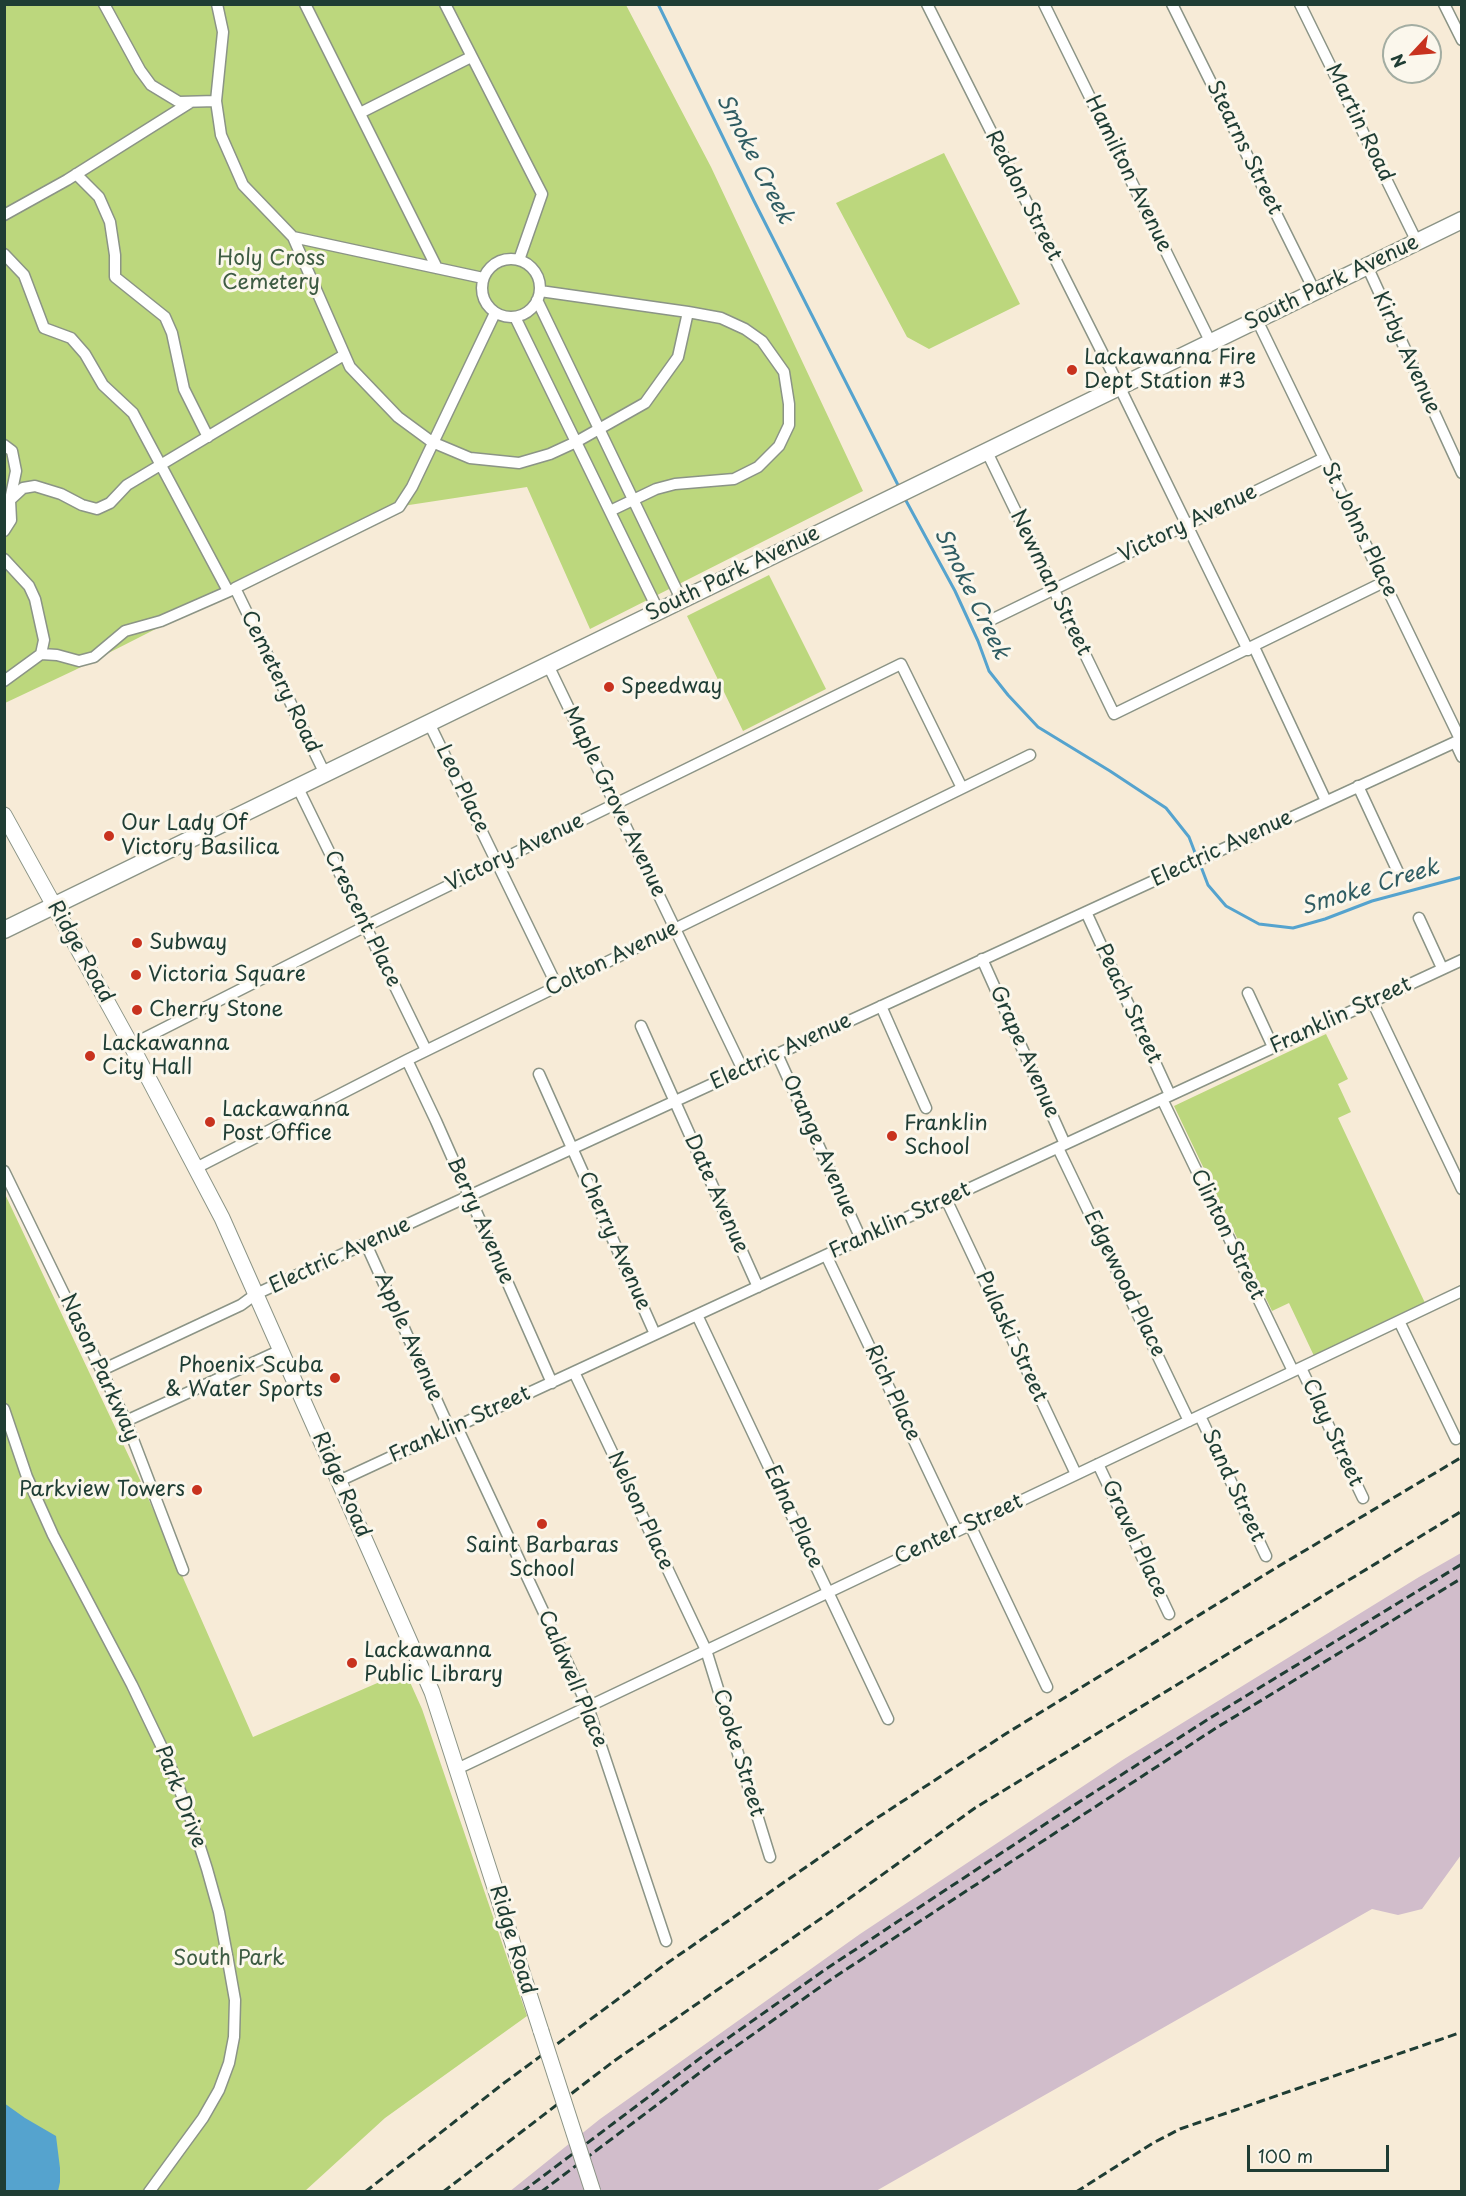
<!DOCTYPE html>
<style>
body{margin:0}
#map{position:relative;width:1466px;height:2196px;overflow:hidden;background:#f7ebd7;font-family:"Playpen Sans",sans-serif}
canvas{display:block}
.frame{position:absolute;inset:0;border:6px solid #1f3d34;pointer-events:none}
.north{position:absolute;left:1382px;top:24px;width:60px;height:60px;box-sizing:border-box;background:#fbf7ec;border:2px solid #a3ada2;border-radius:50%;rotate:244deg;font-size:16px;font-weight:700;line-height:24px;text-align:center;color:#1f3d34}
.north::after{content:'';display:block;margin:auto;width:21px;height:27px;background:#c8321e;clip-path:polygon(50% 0,100% 100%,50% 72%,0 100%)}
.scale{position:absolute;left:1247px;top:2145px;width:142px;height:27px;box-sizing:border-box;border:3px solid #1f3d34;border-top:0;padding-left:8px;font-size:18px;line-height:21px;white-space:nowrap;color:#1f3d34;-webkit-text-stroke:4px #fbf7ec;paint-order:stroke}
</style>
<div id="map">
<canvas width="1466" height="2196"></canvas>
<div class="frame"></div>
<div class="north">N</div>
<div class="scale">100 m</div>
</div>
<script>
const c = document.querySelector('canvas').getContext('2d');
c.lineJoin = 'round';
function fillPath(path, color) { c.fillStyle = color; c.fill(path, 'evenodd'); }
const toPath = rows => new Path2D(rows.map(r => 'M' + r).join(''));
function stroke(path, color, width, dash) { c.strokeStyle = color; c.lineWidth = width; c.lineCap = dash ? 'butt' : 'round'; c.setLineDash(dash || []); c.stroke(path); }
function write(font, color, halo, rows, align = 'center') {
  c.font = font + ' "Playpen Sans",sans-serif'; c.lineWidth = 6; c.setLineDash([]); c.textBaseline = 'middle'; c.strokeStyle = halo; c.fillStyle = color; for (const [text, x, y, turn = 0] of rows) {
    c.save(); c.translate(x, y); c.rotate((+turn || 0) * Math.PI / 180); c.textAlign = isNaN(turn) ? turn : align; if (halo) c.strokeText(text, 0, 0); c.fillText(text, 0, 0); c.restore();
  }
}
const industrial = toPath([
 [1461,1553,1461,1855,1422,1909,1398,1915,1372,1909,876,2191,509,2192,600,2119,860,1934,1124,1759,1419,1577]
]);
const green = toPath([
 [4,5,626,5,711,167,863,491,590,629,527,487,396,507,75,670,5,703],
 [944,153,1020,304,929,349,907,337,836,203],
 [769,575,826,689,743,731,687,616],
 [1326,1034,1348,1079,1338,1084,1351,1112,1338,1118,1426,1305,1315,1358,1289,1303,1272,1311,1174,1106],
 [4,1192,141,1482,253,1737,405,1671,422,1709,527,2016,385,2118,305,2191,5,2191]
]);
const water = toPath([
 [4,2103,25,2118,56,2136,60,2168,60,2182,58,2191,5,2191]
]);
const stream = toPath([
 [658,4,754,201,900,489],
 [904,497,955,591,978,641,989,671,1008,695,1038,727,1110,771,1166,808,1189,837,1197,858],
 [1200,864,1208,885,1226,906,1259,924,1293,928,1325,919,1372,901,1462,877]
]);
const street = toPath([
 [104,4,140,70,151,85,179,102,216,101],
 [217,4,223,32,216,101,221,135,243,185,293,237,483,278],
 [305,4,437,268],
 [445,4,542,194,519,260],
 [927,4,1120,388,1248,650],
 [1044,4,1211,343],
 [1172,4,1315,292],
 [1300,4,1417,242],
 [1444,4,1462,40],
 [360,113,471,57],
 [76,174,99,197,110,222,115,255,115,277,165,317,172,333,184,389,208,437],
 [4,215,67,180,191,102],
 [293,237,350,367,398,417,432,442,470,458,519,463,550,454,576,442,645,403,678,357,688,312,540,291],
 [4,254,24,275,44,328,71,338,85,354,103,385,133,413,228,591],
 '482 288a29 29 0 1 1 58 0a29 29 0 1 1-58 0Z',
 [1367,266,1462,473],
 [537,300,681,599],
 [515,317,658,610],
 [1257,320,1460,739],
 [4,445,12,451,16,471,10,500,11,520,4,531],
 [987,452,1114,714,1384,582],
 [10,500,23,488,35,486,61,494,82,505,97,509,110,503,127,485,344,355],
 [610,511,656,489,675,484,734,479,758,467,779,446,789,425,789,404,784,372,762,341,745,329,721,318,688,312],
 [4,559,29,586,35,599,44,640,41,654,4,681],
 [993,619,1324,458],
 [1254,647,1326,801],
 [41,654,57,655,79,661,94,657,125,631,161,621,234,589],
 [548,665,743,1070],
 [429,723,557,986],
 [1455,742,1462,757],
 [325,774,235,588,399,507,412,487,495,313],
 [1358,786,1398,872],
 [298,788,426,1050],
 [1086,912,1170,1095],
 [1419,918,1442,968],
 [982,959,1065,1144],
 [1248,993,1273,1047],
 [1372,1001,1462,1189],
 [881,1006,926,1108],
 [641,1026,758,1287],
 [131,1045,366,926,901,664,962,788],
 [777,1054,861,1239],
 [407,1060,436,1121,552,1383],
 [539,1074,655,1334],
 [1162,1099,1293,1371],
 [1058,1148,1189,1421],
 [196,1168,407,1060,1030,755],
 [4,1171,126,1421,183,1570],
 [946,1199,1076,1474],
 [366,1244,450,1430],
 [826,1255,957,1531],
 [697,1315,888,1719],
 [1399,1321,1456,1439],
 [1301,1368,1363,1498],
 [102,1370,241,1305,256,1294,1462,739],
 [574,1372,706,1650,770,1857],
 [4,1409,27,1477,53,1535,132,1685,168,1760,192,1822,207,1869,219,1912,227,1955,235,2000,234,2037,229,2063,219,2090,203,2118,149,2192],
 [1200,1416,1266,1556],
 [126,1421,281,1350],
 [457,1427,588,1707,666,1941],
 [1098,1464,1169,1614],
 [339,1481,1462,960],
 [970,1525,1047,1687],
 [457,1769,1462,1291]
]);
const secondary = toPath([
 [4,815,131,1045,222,1218,376,1565,432,1692,541,2031]
]);
const primary = toPath([
 [4,930,1462,220]
]);
const rail = toPath([
 [365,2192,504,2083,663,1966,877,1818,1007,1733,1279,1566,1462,1457],
 [443,2192,614,2061,829,1913,975,1808,1462,1511],
 [522,2192,711,2050,826,1969,1062,1813,1210,1718,1462,1564],
 [541,2192,718,2059,833,1978,1216,1728,1462,1578],
 [1076,2192,1153,2143,1180,2129,1462,2032]
]);
const secondaryBridge = toPath([
 [541,2031,593,2192]
]);
const markers = [
 [1072,370,6,"#c8321e"],
 [609,687,6,"#c8321e"],
 [109,836,6,"#c8321e"],
 [137,943,6,"#c8321e"],
 [136,975,6,"#c8321e"],
 [137,1010,6,"#c8321e"],
 [90,1056,6,"#c8321e"],
 [210,1122,6,"#c8321e"],
 [892,1136,6,"#c8321e"],
 [335,1378,6,"#c8321e"],
 [197,1490,6,"#c8321e"],
 [542,1524,6,"#c8321e"],
 [352,1663,6,"#c8321e"]
];
const streetNames = [
 ["Martin Road",1359,123,64],
 ["Stearns Street",1244,148,64],
 ["Hamilton Avenue",1128,174,64],
 ["Reddon Street",1023,196,63],
 ["South Park Avenue",1332,283,-26],
 ["Kirby Avenue",1406,353,65],
 ["Victory Avenue",1188,524,-26],
 ["St Johns Place",1359,530,64],
 ["South Park Avenue",733,574,-26],
 ["Newman Street",1050,583,64],
 ["Cemetery Road",280,682,64],
 ["Leo Place",462,789,64],
 ["Maple Grove Avenue",614,802,64],
 ["Electric Avenue",1222,849,-25],
 ["Victory Avenue",515,853,-26],
 ["Crescent Place",362,919,64],
 ["Ridge Road",80,952,61],
 ["Colton Avenue",612,959,-26],
 ["Peach Street",1128,1004,65],
 ["Franklin Street",1341,1016,-25],
 ["Electric Avenue",781,1052,-25],
 ["Grape Avenue",1024,1052,66],
 ["Orange Avenue",819,1146,66],
 ["Date Avenue",716,1194,66],
 ["Berry Avenue",480,1221,66],
 ["Franklin Street",900,1221,-25],
 ["Clinton Street",1227,1235,64],
 ["Cherry Avenue",614,1241,66],
 ["Electric Avenue",340,1256,-25],
 ["Edgewood Place",1124,1284,64],
 ["Apple Avenue",408,1337,66],
 ["Pulaski Street",1011,1337,65],
 ["Nason Parkway",99,1368,65],
 ["Rich Place",892,1393,65],
 ["Franklin Street",460,1425,-25],
 ["Clay Street",1332,1433,65],
 ["Ridge Road",341,1485,66],
 ["Sand Street",1233,1486,65],
 ["Nelson Place",640,1511,65],
 ["Edna Place",793,1517,65],
 ["Center Street",959,1530,-25],
 ["Gravel Place",1134,1539,65],
 ["Caldwell Place",572,1679,67],
 ["Cooke Street",738,1753,73],
 ["Park Drive",180,1797,69],
 ["Ridge Road",512,1940,73]
];
const parkNames = [
 ["Holy Cross",271,259],
 ["Cemetery",271,283],
 ["South Park",229,1959]
];
const poiNames = [
 ["Lackawanna Fire",1084,358],
 ["Dept Station #3",1084,382],
 ["Speedway",621,687],
 ["Our Lady Of",121,824],
 ["Victory Basilica",121,848],
 ["Subway",149,943],
 ["Victoria Square",148,975],
 ["Cherry Stone",149,1010],
 ["Lackawanna",102,1044],
 ["City Hall",102,1068],
 ["Lackawanna",222,1110],
 ["Post Office",222,1134],
 ["Franklin",904,1124],
 ["School",904,1148],
 ["Phoenix Scuba",323,1366,"right"],
 ["& Water Sports",323,1390,"right"],
 ["Parkview Towers",185,1490,"right"],
 ["Saint Barbaras",542,1546,"center"],
 ["School",542,1570,"center"],
 ["Lackawanna",364,1651],
 ["Public Library",364,1675]
];
const waterNames = [
 ["Smoke Creek",754,159,63],
 ["Smoke Creek",971,594,64],
 ["Smoke Creek",1370,888,-17]
];
fillPath(industrial, '#d1bdcb');
fillPath(green, '#bcd77d');
fillPath(water, '#55a3ce');
stroke(stream, '#55a3ce', 3);
stroke(street, '#8b9486', 13);
stroke(secondary, '#8b9486', 17);
stroke(primary, '#8b9486', 19);
stroke(street, '#fff', 10);
stroke(secondary, '#fff', 15);
stroke(primary, '#fff', 16);
stroke(rail, '#1f3d34', 3, [9, 4.5]);
stroke(secondaryBridge, '#8b9486', 17, []);
stroke(secondaryBridge, '#fff', 15);
for (const [x, y, r, color] of markers) { const dot = new Path2D(); dot.arc(x, y, r, 0, 2 * Math.PI); c.fillStyle = color; c.fill(dot); stroke(dot, '#fbf7ec', 2); }
write('21px', '#1f3d34', '#fbf7ec', streetNames);
write('21px', '#3e5c43', '#fbf7ec', parkNames);
write('21px', '#1f3d34', '#fbf7ec', poiNames, 'left');
write('italic 22px', '#2f5c62', '#fbf7ec', waterNames);
</script>
